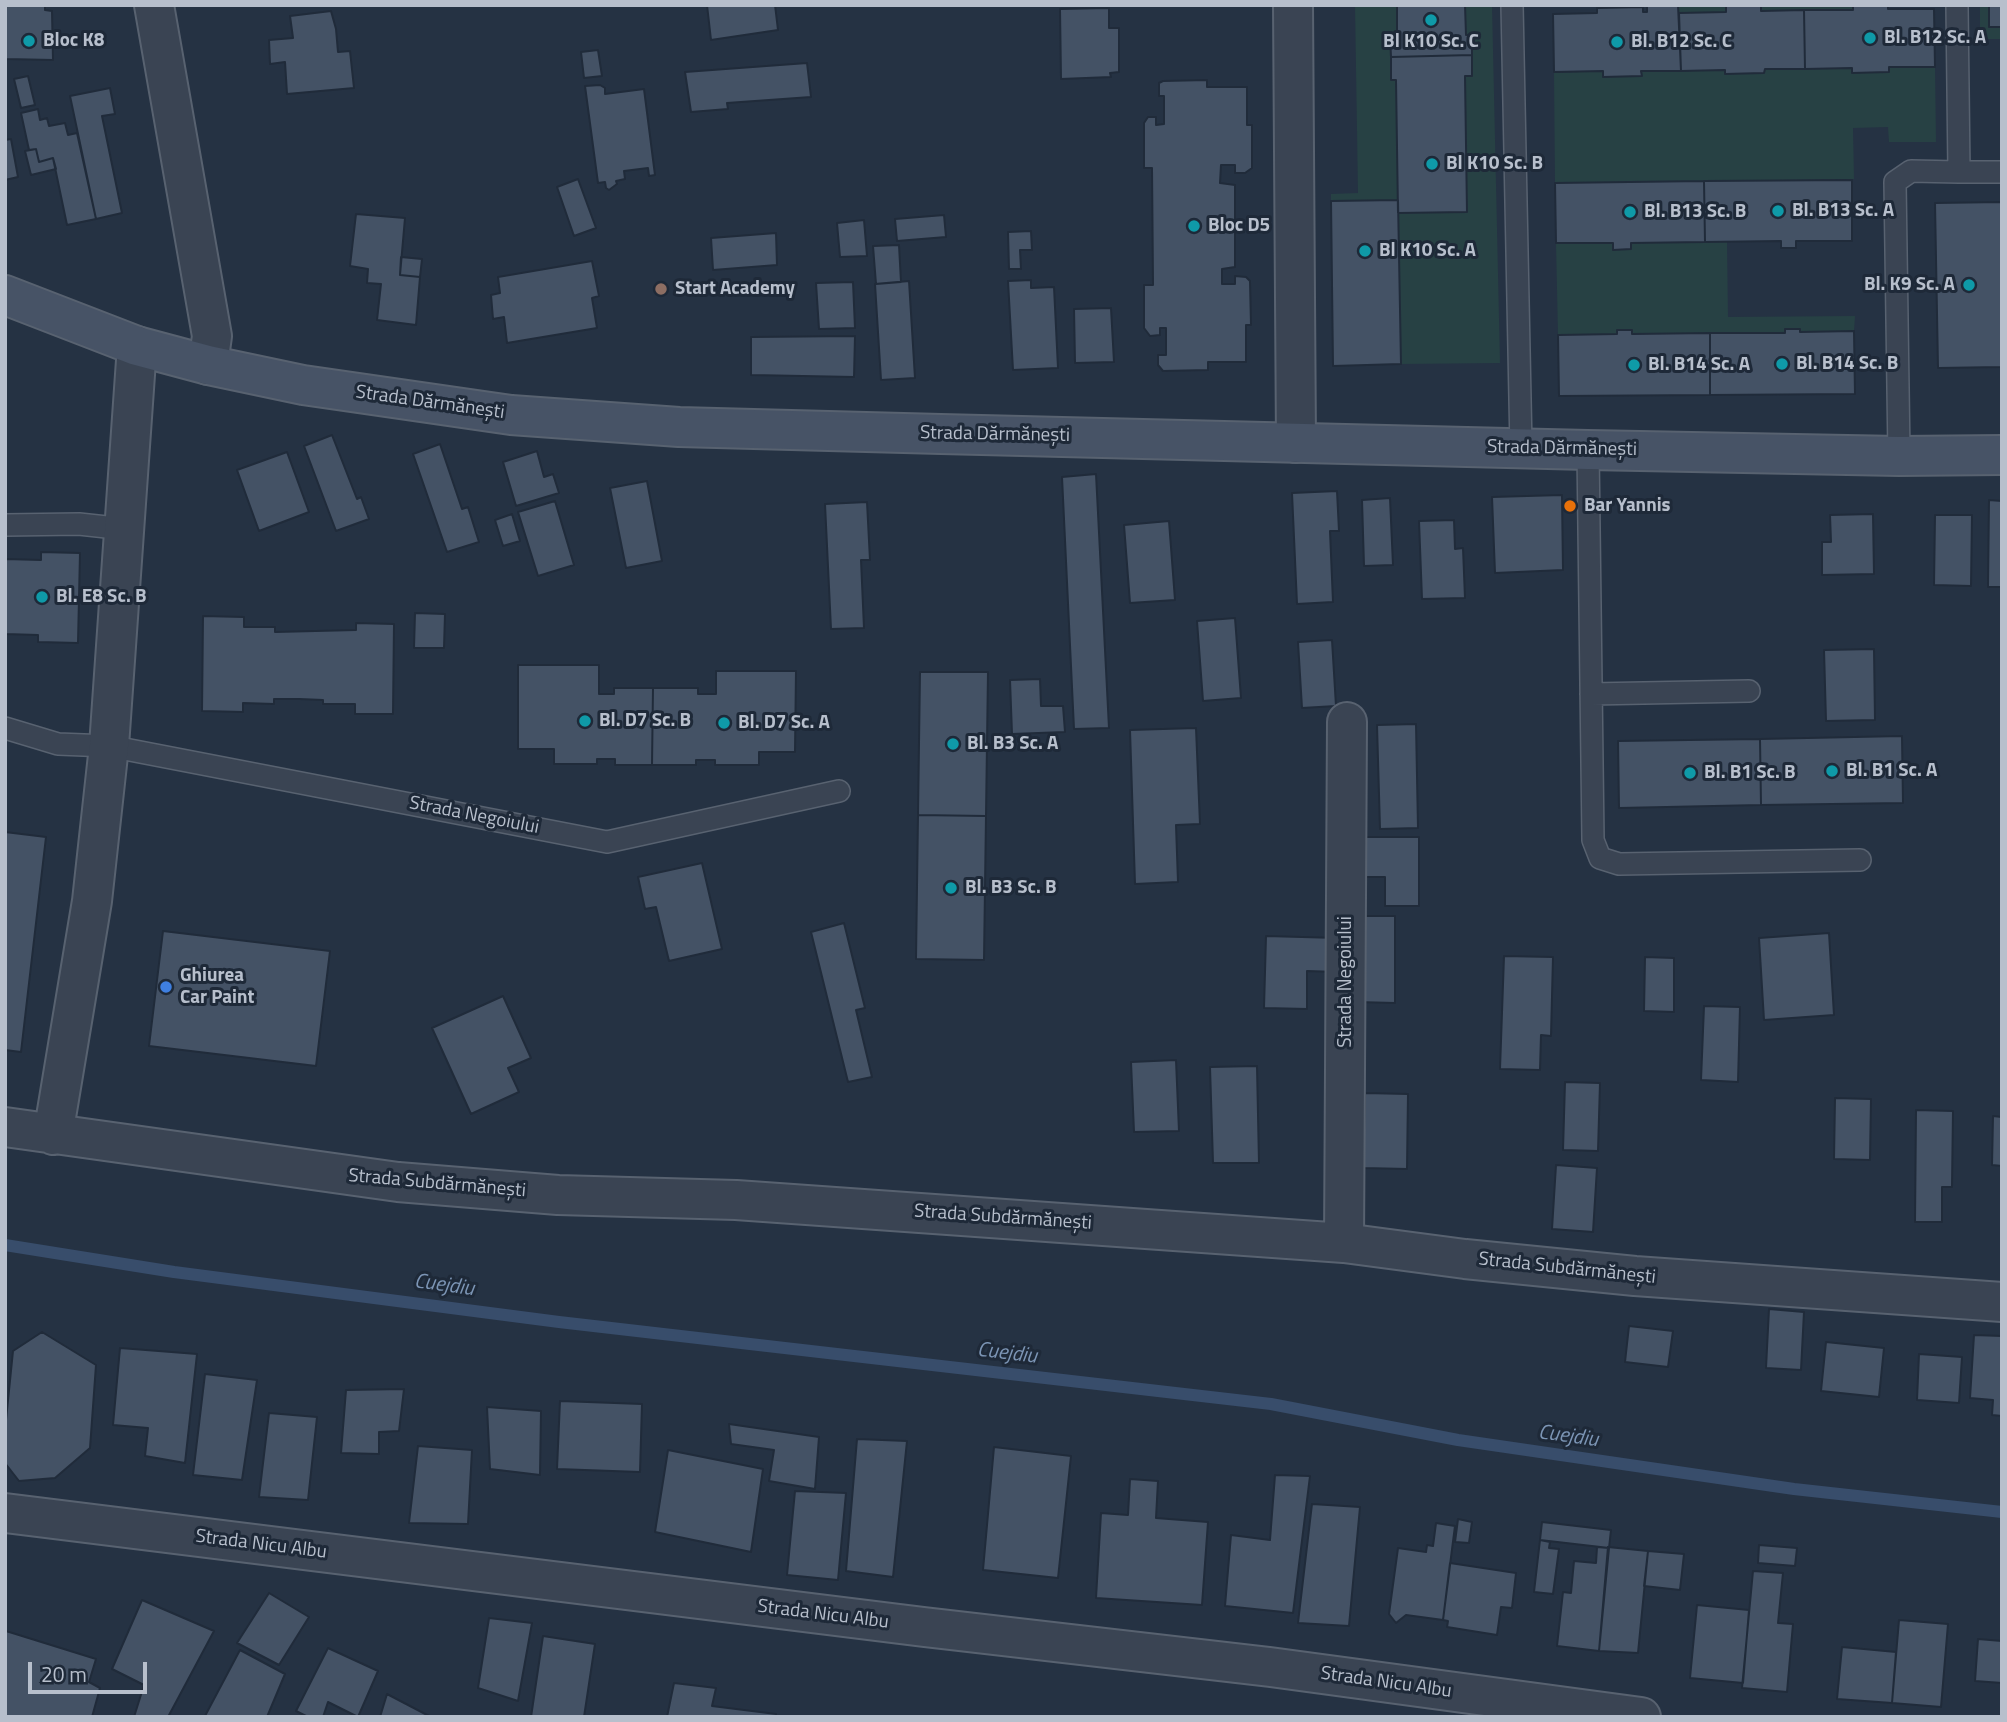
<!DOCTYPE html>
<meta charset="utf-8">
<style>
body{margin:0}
#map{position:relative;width:2007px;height:1722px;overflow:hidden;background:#253243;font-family:"Titillium Web",sans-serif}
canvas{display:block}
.frame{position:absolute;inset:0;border:7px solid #b7bfcc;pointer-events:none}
.scale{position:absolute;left:28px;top:1662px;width:119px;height:32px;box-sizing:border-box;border:4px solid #b7bfcc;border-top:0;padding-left:9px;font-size:21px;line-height:24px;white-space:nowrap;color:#b7bfcc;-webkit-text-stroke:5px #1e2938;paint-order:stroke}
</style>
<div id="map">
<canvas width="2007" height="1722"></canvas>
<div class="frame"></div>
<div class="scale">20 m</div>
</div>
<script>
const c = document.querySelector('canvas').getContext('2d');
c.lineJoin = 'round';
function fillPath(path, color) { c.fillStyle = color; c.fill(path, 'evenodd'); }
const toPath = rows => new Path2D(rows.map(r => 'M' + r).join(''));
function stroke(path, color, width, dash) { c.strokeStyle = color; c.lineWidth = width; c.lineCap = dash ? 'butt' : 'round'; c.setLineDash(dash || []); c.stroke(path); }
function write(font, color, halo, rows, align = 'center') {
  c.font = font + ' "Titillium Web",sans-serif'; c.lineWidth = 6; c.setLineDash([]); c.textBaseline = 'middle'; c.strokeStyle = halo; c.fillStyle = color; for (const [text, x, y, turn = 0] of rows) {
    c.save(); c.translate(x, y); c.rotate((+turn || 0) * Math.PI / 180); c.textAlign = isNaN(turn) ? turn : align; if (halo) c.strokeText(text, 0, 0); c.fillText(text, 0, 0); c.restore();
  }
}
const green = toPath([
 [1355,5,1397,5,1397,34,1390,35,1391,80,1396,80,1398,200,1331,201,1331,194,1358,193],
 [1465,5,1492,5,1500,363,1401,364,1398,213,1467,212,1465,76,1472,76,1472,35,1466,35],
 [1678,5,1853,5,1853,10,1761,11,1760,6,1726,6,1726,12,1679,13],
 [1980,5,1989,5,1989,27,2002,27,2002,39,1980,39],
 [1889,67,1935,67,1936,142,1889,142,1888,127,1853,128,1854,179,1555,183,1554,73,1603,71,1604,77,1641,76,1641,71,1725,70,1726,74,1764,73,1765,69,1852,68,1853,73,1888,72],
 [1727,241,1728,317,1855,316,1854,331,1632,334,1632,330,1618,330,1617,334,1558,335,1556,243,1613,243,1613,250,1631,249,1631,243]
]);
const stream = toPath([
 [5,1245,174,1272,559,1322,1271,1404,1458,1440,1794,1489,2002,1512]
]);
const building = toPath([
 [5,5,45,5,45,10,52,11,53,60,5,59,5,5],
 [707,5,775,5,778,30,711,40,707,5],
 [1397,5,1465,5,1466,35,1472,35,1472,55,1391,57,1390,35,1397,34,1397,5],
 [1647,5,1678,5,1681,71,1641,71,1642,76,1603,77,1603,71,1554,72,1553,14,1597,13,1597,8,1643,7,1643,12,1647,12,1647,5],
 [1853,5,1888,5,1888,9,1934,9,1935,67,1889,67,1889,72,1852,73,1852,68,1805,69,1804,10,1853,10,1853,5],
 [1989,5,2002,5,2002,27,1989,27,1989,5],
 [1726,6,1761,6,1761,11,1804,10,1805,69,1765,69,1764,73,1725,74,1725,70,1681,71,1679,13,1726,12,1726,6],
 [1109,8,1109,28,1119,28,1119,72,1110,73,1111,77,1061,79,1060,9,1109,8],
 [331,11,336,29,338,52,350,51,354,88,287,94,285,62,270,64,269,40,293,38,290,16,331,11],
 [598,50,602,76,584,78,581,52,598,50],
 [1472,55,1472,76,1465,76,1467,212,1398,213,1396,80,1391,80,1391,57,1472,55],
 [807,63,811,97,727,103,728,109,691,112,685,72,807,63],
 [28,76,35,105,21,108,14,79,28,76],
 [1207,80,1207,87,1247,87,1247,125,1252,125,1252,168,1245,173,1235,173,1235,165,1221,165,1220,183,1235,185,1235,267,1222,269,1222,284,1235,284,1235,276,1246,277,1250,281,1251,325,1246,325,1246,362,1208,362,1208,370,1163,371,1158,365,1158,355,1166,355,1166,328,1160,328,1160,335,1150,336,1144,328,1144,285,1153,285,1152,168,1144,168,1144,123,1148,117,1156,117,1156,125,1164,124,1164,96,1159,96,1159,83,1163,81,1207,80],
 [600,85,605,88,605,94,644,89,655,175,649,176,648,168,624,171,625,179,616,181,617,184,609,190,606,188,605,182,598,183,585,86,600,85],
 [110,88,115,114,102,116,122,213,96,219,70,96,110,88],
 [38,109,40,120,47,118,49,126,65,123,68,135,77,133,96,219,67,225,53,158,39,162,36,149,29,150,21,113,38,109],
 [11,139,18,177,5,180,5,140,11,139],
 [36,149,39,162,53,158,56,169,31,175,25,151,36,149],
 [578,179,596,228,574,236,557,187,578,179],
 [1852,180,1852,241,1796,241,1796,248,1781,248,1781,241,1705,242,1704,181,1852,180],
 [1704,181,1705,242,1631,243,1631,249,1613,250,1613,243,1556,243,1555,183,1704,181],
 [1398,200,1401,364,1333,366,1331,201,1398,200],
 [2002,202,2002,367,1938,368,1935,203,2002,202],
 [356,214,405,218,400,275,420,277,416,325,377,320,381,284,367,283,368,269,350,266,356,214],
 [944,215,946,237,897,241,895,219,944,215],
 [864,220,867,256,840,257,837,223,864,220],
 [1031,231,1032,250,1020,250,1021,269,1009,269,1008,232,1031,231],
 [776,233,777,265,713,270,711,238,776,233],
 [899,245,901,282,876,284,873,246,899,245],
 [401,257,422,259,420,277,400,275,401,257],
 [592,261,599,296,592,298,597,328,507,343,504,317,493,319,491,295,500,293,498,277,592,261],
 [1031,280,1031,288,1054,287,1058,368,1013,370,1008,281,1031,280],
 [909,281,915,378,881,380,875,284,909,281],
 [853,282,855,328,819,329,816,283,853,282],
 [1111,308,1114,362,1075,363,1074,309,1111,308],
 [1785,329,1800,329,1800,332,1854,331,1855,394,1710,395,1710,333,1785,333,1785,329],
 [1617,330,1632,330,1632,334,1710,333,1710,395,1559,396,1558,335,1617,334,1617,330],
 [855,336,854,377,751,375,751,337,855,336],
 [332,435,357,499,361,497,369,519,336,531,304,446,332,435],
 [440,444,462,509,468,507,479,542,447,552,413,454,440,444],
 [537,451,544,477,553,474,559,493,516,506,503,462,537,451],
 [287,452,309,512,259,531,237,470,287,452],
 [1096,474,1109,728,1074,729,1062,477,1096,474],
 [647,481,662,561,626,568,610,488,647,481],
 [1337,491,1339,531,1330,531,1333,602,1297,604,1292,493,1337,491],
 [1562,495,1563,570,1495,573,1492,497,1562,495],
 [1390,498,1393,565,1364,566,1362,500,1390,498],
 [1989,500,2002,501,2002,587,1988,587,1989,500],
 [555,501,574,565,538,576,518,512,555,501],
 [867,502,870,560,861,560,864,628,831,629,825,504,867,502],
 [512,514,520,541,503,546,495,520,512,514],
 [1873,514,1874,574,1822,575,1822,542,1831,542,1830,515,1873,514],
 [1935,515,1972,515,1971,586,1934,585,1935,515],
 [1454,520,1455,549,1463,548,1465,598,1422,599,1419,521,1454,520],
 [1169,521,1175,600,1130,603,1124,525,1169,521],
 [41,552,80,553,78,643,38,642,38,635,5,634,5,559,41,560,41,552],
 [415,613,445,614,444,648,414,648,415,613],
 [203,616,244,617,244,627,275,627,275,632,356,630,356,623,394,624,393,714,355,714,355,704,323,704,323,700,299,699,274,699,274,704,243,703,243,712,202,711,203,616],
 [1235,618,1241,698,1203,701,1197,621,1235,618],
 [1332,640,1336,706,1302,708,1298,642,1332,640],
 [1874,649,1875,720,1826,721,1824,650,1874,649],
 [518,665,599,665,599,694,614,694,614,688,653,688,652,765,615,765,615,759,597,759,597,764,554,764,554,749,518,749,518,665],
 [716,671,796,671,795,752,759,752,759,765,715,765,715,760,696,760,696,765,652,765,653,688,698,688,698,694,716,694,716,671],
 [920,672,988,672,986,816,918,815,920,672],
 [1040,679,1041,706,1063,706,1065,732,1012,734,1010,680,1040,679],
 [1416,724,1418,828,1380,829,1377,725,1416,724],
 [1196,728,1200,824,1176,825,1178,882,1135,884,1130,730,1196,728],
 [1902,736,1903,803,1761,805,1760,739,1902,736],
 [1760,739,1761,805,1619,808,1618,741,1760,739],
 [918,815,986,816,984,960,916,959,918,815],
 [5,832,46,837,21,1052,5,1050,5,832],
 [1359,837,1419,837,1419,906,1385,906,1385,877,1359,877,1359,837],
 [702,863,722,949,669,961,656,907,645,909,638,877,702,863],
 [1357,916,1395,916,1395,1003,1356,1002,1357,916],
 [844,923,865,1008,856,1010,872,1077,848,1082,811,932,844,923],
 [163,931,330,951,316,1066,149,1046,163,931],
 [1829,933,1834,1015,1764,1020,1759,938,1829,933],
 [1266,936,1338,938,1337,972,1307,971,1307,1009,1264,1008,1266,936],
 [1504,956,1553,957,1551,1036,1541,1035,1540,1070,1500,1069,1504,956],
 [1645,957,1674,958,1674,1012,1644,1011,1645,957],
 [503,996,531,1058,508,1068,519,1092,471,1114,432,1028,503,996],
 [1704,1006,1740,1007,1738,1082,1701,1080,1704,1006],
 [1176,1060,1179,1131,1134,1132,1131,1062,1176,1060],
 [1257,1066,1259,1163,1213,1163,1210,1067,1257,1066],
 [1565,1082,1600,1083,1598,1151,1563,1150,1565,1082],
 [1365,1093,1408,1094,1407,1169,1363,1168,1365,1093],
 [1835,1098,1871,1099,1870,1160,1834,1159,1835,1098],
 [1916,1110,1953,1111,1952,1187,1942,1187,1942,1222,1915,1222,1916,1110],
 [1993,1116,2002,1117,2002,1166,1992,1165,1993,1116],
 [1556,1165,1597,1168,1593,1232,1552,1229,1556,1165],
 [1769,1309,1804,1312,1801,1370,1766,1368,1769,1309],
 [1629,1326,1673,1331,1668,1367,1625,1362,1629,1326],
 [42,1332,96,1365,90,1448,55,1478,19,1481,5,1463,5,1430,13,1351,42,1332],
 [1974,1335,2002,1336,2002,1416,1992,1415,1993,1400,1970,1398,1974,1335],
 [1826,1342,1884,1348,1879,1397,1821,1391,1826,1342],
 [120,1348,197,1354,185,1463,145,1456,148,1428,113,1425,120,1348],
 [1919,1354,1962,1357,1959,1403,1917,1400,1919,1354],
 [205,1374,257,1380,242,1480,193,1475,205,1374],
 [404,1389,399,1431,379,1432,379,1454,341,1453,346,1390,404,1389],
 [560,1401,642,1404,640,1472,557,1469,560,1401],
 [487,1407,541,1411,540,1475,490,1469,487,1407],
 [269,1413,317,1417,308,1500,259,1497,269,1413],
 [729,1424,819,1437,815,1489,769,1481,774,1450,731,1444,729,1424],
 [857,1439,907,1441,893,1577,846,1571,857,1439],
 [418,1446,472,1450,468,1524,409,1523,418,1446],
 [994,1447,1071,1456,1058,1578,983,1570,994,1447],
 [668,1450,763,1469,751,1552,655,1532,668,1450],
 [1275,1475,1310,1476,1293,1613,1225,1606,1231,1535,1270,1540,1275,1475],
 [1130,1479,1158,1481,1156,1518,1208,1522,1202,1605,1096,1598,1101,1513,1128,1515,1130,1479],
 [795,1491,846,1493,838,1580,787,1575,795,1491],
 [1312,1504,1360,1507,1349,1626,1298,1623,1312,1504],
 [1458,1519,1472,1522,1469,1543,1455,1542,1458,1519],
 [1542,1522,1611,1530,1609,1548,1540,1540,1542,1522],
 [1436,1523,1455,1526,1443,1620,1406,1615,1396,1623,1389,1614,1398,1548,1426,1552,1427,1545,1433,1546,1436,1523],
 [1540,1540,1550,1542,1549,1548,1559,1549,1553,1594,1534,1592,1540,1540],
 [1759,1545,1797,1548,1795,1566,1758,1563,1759,1545],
 [1597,1547,1609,1548,1599,1651,1557,1646,1563,1592,1571,1593,1574,1561,1596,1563,1597,1547],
 [1608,1547,1648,1551,1638,1653,1599,1651,1608,1547],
 [1648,1551,1684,1554,1680,1590,1644,1586,1648,1551],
 [1450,1563,1516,1573,1512,1608,1501,1607,1497,1635,1447,1627,1448,1621,1443,1620,1450,1563],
 [1753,1571,1783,1573,1778,1623,1793,1624,1787,1692,1742,1688,1753,1571],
 [269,1593,309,1617,279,1665,237,1643,269,1593],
 [142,1600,214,1631,168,1717,134,1717,144,1685,112,1669,142,1600],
 [1697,1605,1749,1610,1743,1683,1690,1678,1697,1605],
 [489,1618,532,1623,518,1701,478,1688,489,1618],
 [1899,1620,1948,1624,1941,1707,1892,1703,1899,1620],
 [6,1631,96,1659,89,1682,100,1688,92,1717,5,1717,6,1631],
 [543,1636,595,1644,584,1717,531,1717,543,1636],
 [1978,1639,2002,1641,2002,1683,1975,1681,1978,1639],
 [1842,1647,1896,1652,1892,1703,1837,1699,1842,1647],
 [328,1648,378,1671,358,1717,328,1702,323,1717,308,1717,296,1711,328,1648],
 [240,1650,285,1674,267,1717,205,1716,240,1650],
 [674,1683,716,1688,712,1706,776,1714,775,1717,667,1717,674,1683],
 [387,1694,431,1717,380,1717,387,1694]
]);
const lane = toPath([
 [1512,5,1521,448],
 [1957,5,1959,172,2002,172],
 [1588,450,1593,840,1600,858,1619,864,1860,860],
 [1899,456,1895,182,1911,171,1959,172],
 [5,525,79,524,125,529],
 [1591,694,1749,691],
 [5,728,58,744,109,746,607,842,839,791]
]);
const street = toPath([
 [154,5,212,336,208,365],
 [1293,5,1296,443],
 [5,1127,398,1182,558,1195,736,1200,1344,1243,1465,1259,1635,1276,2002,1302],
 [53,1135,92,901,109,746,137,346],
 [1344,1243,1347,722],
 [5,1513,924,1627,1270,1667,1641,1717]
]);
const secondary = toPath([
 [5,295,137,346,208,365,303,385,511,415,679,427,941,434,1588,450,1899,456,2002,455]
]);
const markers = [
 [1431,20,7,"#0f9aa8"],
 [1870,38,7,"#0f9aa8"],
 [29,41,7,"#0f9aa8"],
 [1617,42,7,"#0f9aa8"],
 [1432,164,7,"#0f9aa8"],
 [1778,211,7,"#0f9aa8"],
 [1630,212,7,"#0f9aa8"],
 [1194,226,7,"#0f9aa8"],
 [1365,251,7,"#0f9aa8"],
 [1969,285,7,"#0f9aa8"],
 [661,289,7,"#8d6e63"],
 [1782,364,7,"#0f9aa8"],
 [1634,365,7,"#0f9aa8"],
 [1570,506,7,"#e8710a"],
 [42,597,7,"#0f9aa8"],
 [585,721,7,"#0f9aa8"],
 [724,723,7,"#0f9aa8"],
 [953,744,7,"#0f9aa8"],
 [1832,771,7,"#0f9aa8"],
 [1690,773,7,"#0f9aa8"],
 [951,888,7,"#0f9aa8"],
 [166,987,7,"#3f7fe0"]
];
const poiNames = [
 ["Bl. B12 Sc. A",1884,38],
 ["Bloc K8",43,41],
 ["Bl K10 Sc. C",1431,42,"center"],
 ["Bl. B12 Sc. C",1631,42],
 ["Bl K10 Sc. B",1446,164],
 ["Bl. B13 Sc. A",1792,211],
 ["Bl. B13 Sc. B",1644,212],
 ["Bloc D5",1208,226],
 ["Bl K10 Sc. A",1379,251],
 ["Bl. K9 Sc. A",1955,285,"right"],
 ["Start Academy",675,289],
 ["Bl. B14 Sc. B",1796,364],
 ["Bl. B14 Sc. A",1648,365],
 ["Bar Yannis",1584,506],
 ["Bl. E8 Sc. B",56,597],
 ["Bl. D7 Sc. B",599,721],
 ["Bl. D7 Sc. A",738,723],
 ["Bl. B3 Sc. A",967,744],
 ["Bl. B1 Sc. A",1846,771],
 ["Bl. B1 Sc. B",1704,773],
 ["Bl. B3 Sc. B",965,888],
 ["Ghiurea",180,976],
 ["Car Paint",180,998]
];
const streetNames = [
 ["Strada Dărmănești",430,403,8],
 ["Strada Dărmănești",995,435,1],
 ["Strada Dărmănești",1562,449,1],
 ["Strada Negoiului",474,816,11],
 ["Strada Negoiului",1346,982,-90],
 ["Strada Subdărmănești",437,1184,5],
 ["Strada Subdărmănești",1003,1218,4],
 ["Strada Subdărmănești",1567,1269,6],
 ["Strada Nicu Albu",261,1545,7],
 ["Strada Nicu Albu",823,1615,7],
 ["Strada Nicu Albu",1386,1683,8]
];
const waterNames = [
 ["Cuejdiu",444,1286,8],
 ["Cuejdiu",1007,1354,7],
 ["Cuejdiu",1568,1437,8]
];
fillPath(green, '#274144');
stroke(stream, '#384d6b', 12);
fillPath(building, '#445265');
stroke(building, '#202b3a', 2);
stroke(lane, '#586270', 24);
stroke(street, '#586270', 42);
stroke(secondary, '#586270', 42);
stroke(lane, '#3a4453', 21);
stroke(street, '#3a4453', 38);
stroke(secondary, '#475366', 38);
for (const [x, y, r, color] of markers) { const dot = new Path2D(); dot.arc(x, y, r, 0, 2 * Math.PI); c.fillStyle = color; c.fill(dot); stroke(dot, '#1e2938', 2.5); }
write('bold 19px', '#b7bfcc', '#1e2938', poiNames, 'left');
write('19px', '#b7bfcc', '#1e2938', streetNames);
write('italic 21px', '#7c95b5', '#1e2938', waterNames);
</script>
